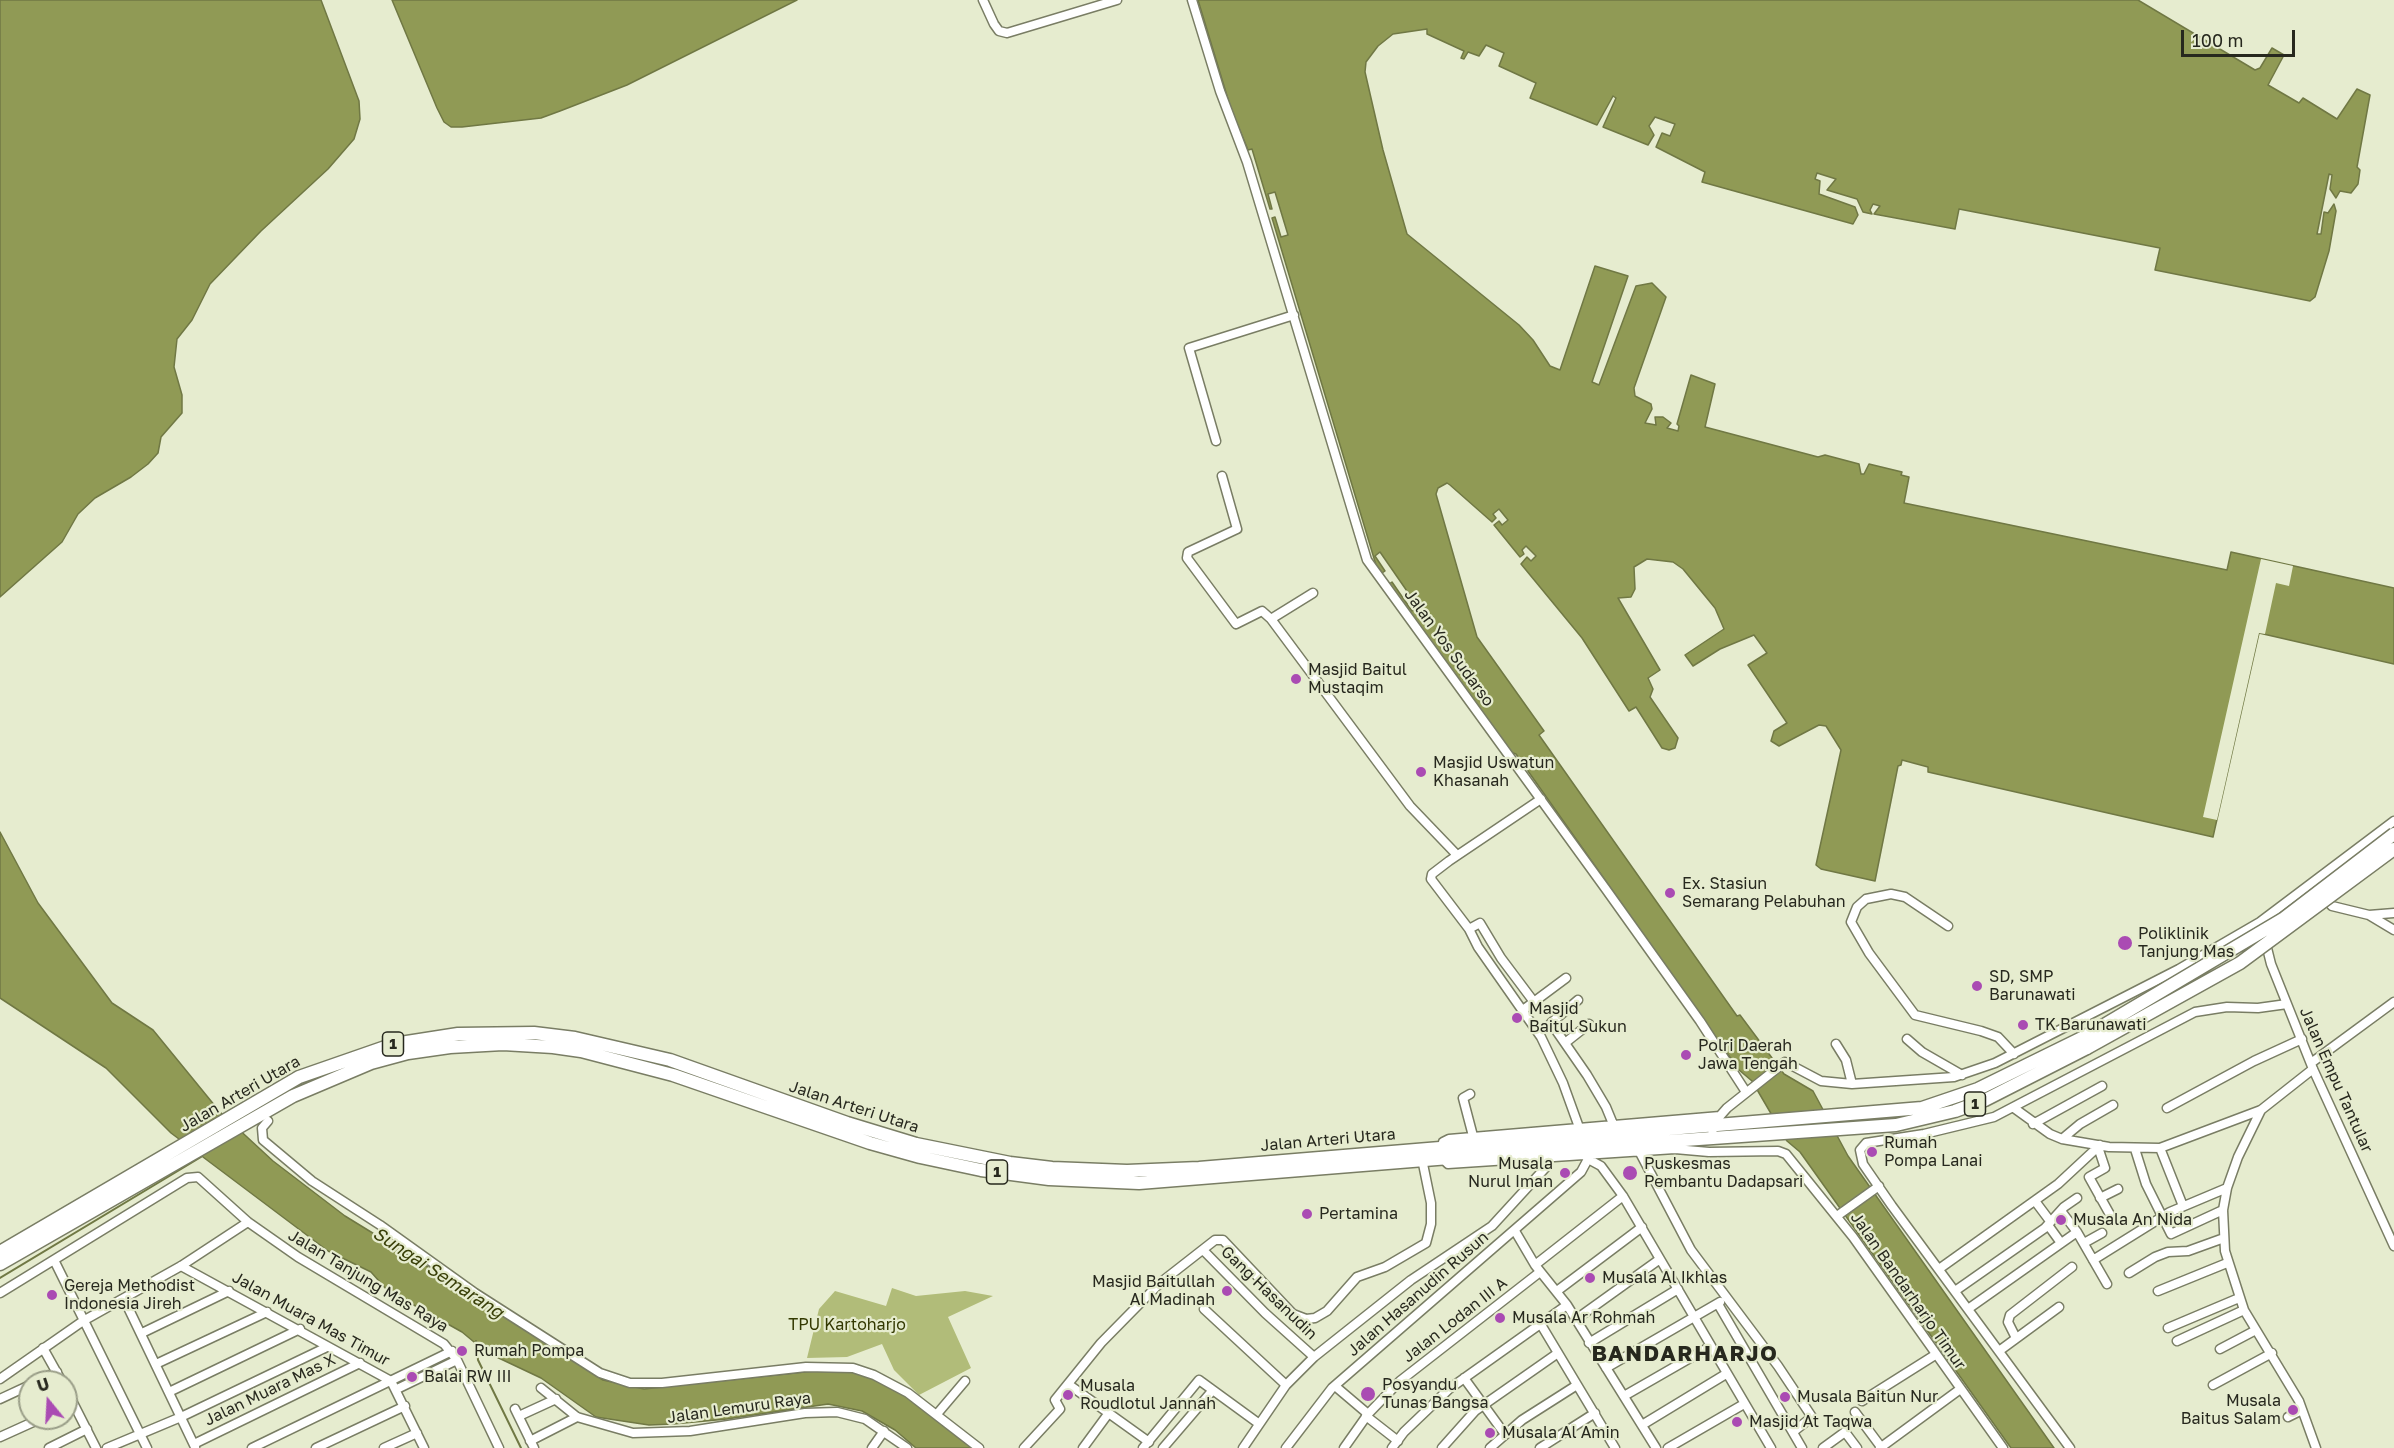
<!DOCTYPE html>
<style>
body{margin:0}
#map{position:relative;width:2394px;height:1448px;overflow:hidden;background:#e6eccf;font-family:"Golos Text",sans-serif}
canvas{display:block}
.north{position:absolute;left:18px;top:1370px;width:60px;height:60px;box-sizing:border-box;background:#e6eccf;border:2px solid #9a9e88;border-radius:50%;rotate:342deg;font-size:16px;font-weight:700;line-height:24px;text-align:center;color:#27281e}
.north::after{content:'';display:block;margin:auto;width:21px;height:27px;background:#aa4bb3;clip-path:polygon(50% 0,100% 100%,50% 72%,0 100%)}
.scale{position:absolute;left:2181px;top:30px;width:114px;height:27px;box-sizing:border-box;border:3px solid #27281e;border-top:0;padding-left:8px;font-size:18px;line-height:21px;white-space:nowrap;color:#27281e;-webkit-text-stroke:4px #e6eccf;paint-order:stroke}
</style>
<div id="map">
<canvas width="2394" height="1448"></canvas>
<div class="north">U</div>
<div class="scale">100 m</div>
</div>
<script>
const c = document.querySelector('canvas').getContext('2d');
c.lineJoin = 'round';
function fillPath(path, color) { c.fillStyle = color; c.fill(path, 'evenodd'); }
const toPath = rows => new Path2D(rows.map(r => 'M' + r).join(''));
function stroke(path, color, width, dash) { c.strokeStyle = color; c.lineWidth = width; c.lineCap = dash ? 'butt' : 'round'; c.setLineDash(dash || []); c.stroke(path); }
function write(font, color, halo, rows, align = 'center') {
  c.font = font + ' "Golos Text",sans-serif'; c.lineWidth = 4.5; c.setLineDash([]); c.textBaseline = 'middle'; c.strokeStyle = halo; c.fillStyle = color; for (const [text, x, y, turn = 0] of rows) {
    c.save(); c.translate(x, y); c.rotate((+turn || 0) * Math.PI / 180); c.textAlign = isNaN(turn) ? turn : align; if (halo) c.strokeText(text, 0, 0); c.fillText(text, 0, 0); c.restore();
  }
}
const green = toPath([
 [892,1288,916,1296,965,1291,993,1296,948,1317,971,1368,919,1395,894,1370,882,1344,847,1357,807,1358,819,1309,835,1291,886,1306]
]);
const water = toPath([
 [0,0,321,0,359,101,360,119,354,139,328,169,261,231,210,284,192,320,177,339,174,367,182,395,182,413,161,437,158,453,148,464,131,477,95,498,78,514,62,542,0,597,0,0],
 [392,0,797,0,627,85,560,111,541,118,462,127,451,127,444,122,437,108,392,0],
 [1198,0,2138,0,2255,70,2260,68,2272,48,2284,55,2268,85,2299,103,2303,98,2337,119,2357,89,2370,95,2357,167,2360,170,2358,184,2351,193,2340,191,2336,198,2330,189,2332,175,2329,174,2317,234,2321,234,2324,212,2328,213,2334,204,2336,211,2329,251,2315,297,2310,301,2155,270,2160,248,1959,209,1955,229,1874,214,1880,206,1873,204,1870,210,1872,214,1863,212,1857,199,1827,190,1836,179,1817,173,1815,179,1820,181,1819,194,1855,207,1858,215,1853,224,1702,182,1705,172,1656,147,1662,133,1670,136,1675,124,1655,117,1649,126,1654,135,1648,145,1603,127,1616,98,1613,96,1597,125,1530,98,1536,83,1499,66,1504,53,1486,45,1479,56,1468,52,1464,59,1461,58,1464,51,1427,34,1427,29,1393,34,1378,46,1366,62,1365,72,1383,150,1407,234,1519,325,1533,340,1550,366,1560,370,1595,266,1628,276,1592,382,1599,385,1636,286,1652,283,1666,297,1634,388,1635,396,1651,404,1652,409,1645,423,1656,425,1655,417,1663,417,1671,423,1667,428,1678,431,1679,426,1677,424,1691,375,1715,384,1705,427,1818,457,1825,455,1859,464,1861,474,1864,474,1869,464,1902,472,1901,475,1909,477,1904,503,2227,570,2231,552,2394,588,2394,664,2259,633,2213,837,1928,772,1928,767,1902,760,1901,765,1898,766,1875,881,1821,869,1816,865,1841,750,1826,726,1819,725,1779,746,1771,741,1774,731,1787,723,1748,665,1767,653,1754,635,1720,649,1693,666,1685,655,1724,629,1715,608,1683,569,1673,562,1647,559,1634,567,1635,589,1631,597,1618,598,1660,670,1648,678,1653,689,1650,697,1678,738,1675,748,1669,750,1662,748,1636,707,1629,711,1582,638,1521,564,1527,557,1531,561,1536,556,1526,546,1522,550,1524,554,1520,557,1494,525,1499,521,1502,525,1508,520,1499,509,1493,514,1496,518,1492,522,1450,485,1447,483,1438,488,1436,494,1477,637,1544,731,1539,735,1737,1016,1740,1015,1784,1074,1813,1091,1848,1156,2054,1448,2011,1448,1800,1152,1787,1141,1752,1081,1739,1070,1516,754,1510,752,1389,584,1392,582,1412,611,1418,607,1380,552,1375,556,1385,571,1382,573,1376,565,1272,218,1275,217,1281,237,1288,235,1275,192,1268,194,1272,209,1270,209,1252,149,1248,150,1231,109,1198,0],
 [0,832,38,903,112,1003,153,1030,220,1112,273,1161,345,1216,480,1299,603,1380,644,1389,842,1368,877,1379,894,1387,974,1448,916,1448,895,1430,862,1411,828,1404,727,1419,673,1424,649,1425,596,1417,541,1378,486,1352,462,1332,387,1290,371,1272,328,1251,171,1133,106,1068,0,998,0,832]
]);
const pier = toPath([
 [2261,559,2293,566,2289,586,2276,583,2265,634,2259,633,2217,820,2203,817]
]);
const stream = toPath([
 [0,1278,201,1157],
 [476,1341,478,1360,521,1448]
]);
const minor = toPath([
 [983,0,994,24,999,31,1007,33,1117,0],
 [1192,0,1220,91,1247,162,1367,560,1605,888,1700,1021,1746,1092],
 [1216,441,1189,348,1294,315],
 [1222,476,1237,529,1188,552,1187,558,1236,624,1262,611,1271,619],
 [1313,593,1271,619,1410,806,1457,855],
 [1541,799,1449,861,1432,874,1431,879,1469,929,1478,947,1541,1037,1563,1083,1580,1130],
 [2323,896,2332,906,2369,915,2394,930],
 [2369,915,2394,913],
 [1948,926,1905,897,1891,894,1866,899,1857,907,1851,922,1869,953,1915,1015,1981,1031,1998,1037,2014,1054],
 [1469,929,1480,923,1501,958,1534,1002],
 [2265,940,2271,964,2313,1069,2394,1246],
 [1578,1000,1551,1023,1587,1075,1606,1107,1613,1124],
 [1523,1010,1566,978],
 [1907,1039,1922,1052,1962,1075],
 [1565,1043,1589,1024],
 [1836,1044,1846,1060,1852,1084],
 [2311,1063,2394,1002],
 [1470,1094,1463,1098,1473,1136],
 [2014,1108,2050,1134,2062,1139,2109,1147,2160,1148,2261,1110,2313,1069],
 [2167,1108,2254,1061,2302,1039],
 [2261,1110,2238,1157,2227,1188,2223,1210,2225,1251,2244,1310,2299,1401,2316,1448],
 [1720,1116,1449,1139,1443,1142,1442,1158,1448,1164,1675,1149,1709,1152,1778,1151,1786,1154,1853,1237,2003,1448],
 [268,1121,262,1128,263,1140,312,1181,380,1225,475,1293,600,1373,630,1383,662,1383,806,1367,853,1368,874,1375,908,1393,979,1448],
 [2033,1124,2102,1086],
 [1713,1138,1712,1125,1727,1108,1785,1062,1821,1081,1852,1084,1954,1077,1995,1063,2179,969,2260,922,2394,821],
 [2062,1139,2080,1124,2113,1105],
 [2098,1147,2105,1168,2089,1177,2113,1220],
 [2160,1148,2183,1206],
 [2135,1149,2146,1184,2171,1234,2223,1210],
 [1639,1151,1691,1250,1778,1366,1812,1417,1793,1432],
 [1588,1159,1601,1166,1623,1196,1771,1448],
 [2100,1198,2118,1189],
 [2035,1201,2050,1221],
 [2061,1211,2077,1232,2107,1284],
 [1837,1216,1879,1186],
 [2048,1225,2061,1243],
 [1515,1231,1535,1265,1567,1305,1656,1448],
 [2084,1243,2102,1233],
 [1204,1251,1265,1313,1314,1357],
 [54,1260,147,1448],
 [2093,1260,2170,1212,2227,1188],
 [1535,1265,1623,1196],
 [181,1266,391,1381,424,1448],
 [1939,1269,2058,1184,2100,1145],
 [2129,1273,2155,1257,2168,1252,2188,1251,2224,1238],
 [1557,1291,1642,1227],
 [1955,1291,2045,1228,2064,1207,2077,1198],
 [2158,1291,2227,1263],
 [0,1293,187,1178,198,1177,248,1222,298,1257,444,1344,457,1360,499,1448],
 [124,1299,195,1447],
 [1718,1304,1802,1448],
 [1204,1309,1286,1385],
 [1968,1309,2077,1232],
 [1575,1320,1660,1259],
 [1540,1323,1615,1448],
 [2168,1328,2239,1298],
 [142,1333,229,1291],
 [2016,1338,2008,1322,2010,1315,2072,1267],
 [2177,1341,2244,1310],
 [1589,1343,1678,1289],
 [43,1348,62,1382],
 [2220,1349,2256,1330],
 [1999,1351,2059,1307],
 [156,1364,267,1312],
 [1606,1368,1720,1302],
 [1464,1378,1504,1433],
 [0,1379,83,1321,181,1266,248,1222],
 [36,1382,57,1372],
 [1068,1384,1149,1442],
 [2213,1385,2272,1353],
 [1335,1386,1368,1414],
 [541,1388,577,1417,633,1433,690,1431,805,1413,837,1412,865,1419,907,1448],
 [66,1389,96,1448],
 [397,1389,457,1360],
 [169,1392,300,1329],
 [1624,1396,1711,1346],
 [0,1399,30,1385],
 [1862,1401,1935,1355],
 [515,1409,534,1448],
 [1855,1412,1881,1447],
 [937,1414,965,1381],
 [519,1416,556,1399],
 [1366,1416,1398,1441],
 [2288,1417,2302,1410],
 [1642,1425,1726,1374],
 [0,1437,42,1418],
 [530,1441,577,1417],
 [194,1444,360,1363],
 [49,1448,87,1429],
 [107,1448,181,1417,327,1347],
 [252,1448,452,1351],
 [316,1448,405,1406],
 [384,1448,417,1433],
 [872,1448,884,1431],
 [1024,1448,1060,1409,1055,1400,1101,1343,1160,1283,1215,1240,1223,1240,1293,1314,1306,1319,1315,1318,1327,1311,1357,1277,1385,1267,1426,1243,1431,1224,1431,1203,1422,1159],
 [1083,1448,1108,1414],
 [1143,1448,1199,1380,1258,1423],
 [1163,1448,1212,1391],
 [1243,1448,1286,1385,1314,1357,1411,1280,1492,1226,1547,1166,1549,1157],
 [1286,1448,1332,1388,1581,1172,1588,1159,1586,1148],
 [1344,1448,1368,1414,1400,1381,1540,1272],
 [1392,1448,1404,1432,1449,1389,1567,1305],
 [1442,1448,1475,1411,1558,1353],
 [1490,1448,1522,1420,1577,1385],
 [1540,1448,1595,1413],
 [1668,1448,1744,1404],
 [1823,1448,1845,1432,1857,1448],
 [1880,1448,1959,1390],
 [2070,1448,1892,1206,1863,1164,1860,1150,1866,1143,1924,1134,1994,1117,2195,1012,2227,1007,2258,1008,2287,1004]
]);
const highway = toPath([
 [0,1252,299,1077,394,1044,458,1034,534,1033,575,1038,670,1060,847,1123,916,1144,1010,1163,1052,1168,1127,1171,1199,1168,1922,1108,1978,1089,2084,1037],
 [0,1264,293,1096,371,1063,408,1053,450,1047,503,1044,553,1047,581,1051,673,1075,870,1143,920,1157,981,1170,1049,1179,1139,1183,1586,1147,1896,1125,1955,1111,1985,1100,2087,1048]
]);
const highwayBridge = toPath([
 [2084,1037,2283,919,2394,834],
 [2087,1048,2240,963,2394,849]
]);
const markers = [
 [1296,679,6,"#aa4bb3"],
 [1421,772,6,"#aa4bb3"],
 [1670,893,6,"#aa4bb3"],
 [2125,943,8,"#aa4bb3"],
 [1977,986,6,"#aa4bb3"],
 [1517,1018,6,"#aa4bb3"],
 [2023,1025,6,"#aa4bb3"],
 [1686,1055,6,"#aa4bb3"],
 [1872,1152,6,"#aa4bb3"],
 [1565,1173,6,"#aa4bb3"],
 [1630,1173,8,"#aa4bb3"],
 [1307,1214,6,"#aa4bb3"],
 [2061,1220,6,"#aa4bb3"],
 [1590,1278,6,"#aa4bb3"],
 [1227,1291,6,"#aa4bb3"],
 [52,1295,6,"#aa4bb3"],
 [1500,1318,6,"#aa4bb3"],
 [462,1351,6,"#aa4bb3"],
 [412,1377,6,"#aa4bb3"],
 [1368,1394,8,"#aa4bb3"],
 [1068,1395,6,"#aa4bb3"],
 [1785,1397,6,"#aa4bb3"],
 [2293,1410,6,"#aa4bb3"],
 [1737,1422,6,"#aa4bb3"],
 [1490,1433,6,"#aa4bb3"]
];
const shields = [
 [393,1044,21],
 [1975,1104,21],
 [997,1172,21]
];
const shieldNames = [
 ["1",393,1044],
 ["1",1975,1104],
 ["1",997,1172]
];
const streetNames = [
 ["Jalan Yos Sudarso",1449,648,54],
 ["Jalan Empu Tantular",2336,1080,66],
 ["Jalan Arteri Utara",240,1094,-30],
 ["Jalan Arteri Utara",854,1107,18],
 ["Jalan Arteri Utara",1328,1140,-5],
 ["Jalan Tanjung Mas Raya",368,1281,31],
 ["Jalan Bandarharjo Timur",1908,1291,55],
 ["Gang Hasanudin",1269,1293,44],
 ["Jalan Hasanudin Rusun",1418,1294,-41],
 ["Jalan Muara Mas Timur",311,1319,29],
 ["Jalan Lodan III A",1455,1320,-38],
 ["Jalan Muara Mas X",270,1390,-26],
 ["Jalan Lemuru Raya",739,1408,-8]
];
const poiNames = [
 ["Masjid Baitul",1308,670],
 ["Mustaqim",1308,688],
 ["Masjid Uswatun",1433,763],
 ["Khasanah",1433,781],
 ["Ex. Stasiun",1682,884],
 ["Semarang Pelabuhan",1682,902],
 ["Poliklinik",2138,934],
 ["Tanjung Mas",2138,952],
 ["SD, SMP",1989,977],
 ["Barunawati",1989,995],
 ["Masjid",1529,1009],
 ["Baitul Sukun",1529,1027],
 ["TK Barunawati",2035,1025],
 ["Polri Daerah",1698,1046],
 ["Jawa Tengah",1698,1064],
 ["Rumah",1884,1143],
 ["Pompa Lanai",1884,1161],
 ["Musala",1553,1164,"right"],
 ["Nurul Iman",1553,1182,"right"],
 ["Puskesmas",1644,1164],
 ["Pembantu Dadapsari",1644,1182],
 ["Pertamina",1319,1214],
 ["Musala An Nida",2073,1220],
 ["Musala Al Ikhlas",1602,1278],
 ["Masjid Baitullah",1215,1282,"right"],
 ["Al Madinah",1215,1300,"right"],
 ["Gereja Methodist",64,1286],
 ["Indonesia Jireh",64,1304],
 ["Musala Ar Rohmah",1512,1318],
 ["Rumah Pompa",474,1351],
 ["Balai RW III",424,1377],
 ["Posyandu",1382,1385],
 ["Tunas Bangsa",1382,1403],
 ["Musala",1080,1386],
 ["Roudlotul Jannah",1080,1404],
 ["Musala Baitun Nur",1797,1397],
 ["Musala",2281,1401,"right"],
 ["Baitus Salam",2281,1419,"right"],
 ["Masjid At Taqwa",1749,1422],
 ["Musala Al Amin",1502,1433]
];
const parkNames = [
 ["TPU Kartoharjo",847,1325]
];
const waterNames = [
 ["Sungai Semarang",438,1273,33]
];
const districtNames = [
 ["BANDARHARJO",1685,1354]
];
fillPath(green, '#b1bc79');
fillPath(water, '#909a55');
stroke(water, '#707844', 1.5);
fillPath(pier, '#e6eccf');
stroke(stream, '#707844', 2);
stroke(minor, '#797d64', 11);
stroke(highway, '#797d64', 15);
stroke(minor, '#fff', 8);
stroke(highway, '#fff', 12);
stroke(highwayBridge, '#797d64', 15, []);
stroke(highwayBridge, '#fff', 12);
for (const [x, y, r, color] of markers) { const dot = new Path2D(); dot.arc(x, y, r, 0, 2 * Math.PI); c.fillStyle = color; c.fill(dot); stroke(dot, '#e6eccf', 2); }
for (const [x, y, w] of shields) { const box = new Path2D(); box.roundRect(x - w / 2, y - 12, w, 24, 4.5); c.fillStyle = '#e6eccf'; c.fill(box); stroke(box, '#27281e', 1.5); }
write('bold 15px', '#27281e', null, shieldNames);
write('16px', '#27281e', '#e6eccf', streetNames);
write('16px', '#27281e', '#e6eccf', poiNames, 'left');
write('16px', '#333901', '#e6eccf', parkNames);
write('italic 18px', '#3a4009', '#e6eccf', waterNames);
c.letterSpacing = '1.5px';
write('bold 22px', '#27281e', '#e6eccf', districtNames);
c.letterSpacing = '0px';
</script>
